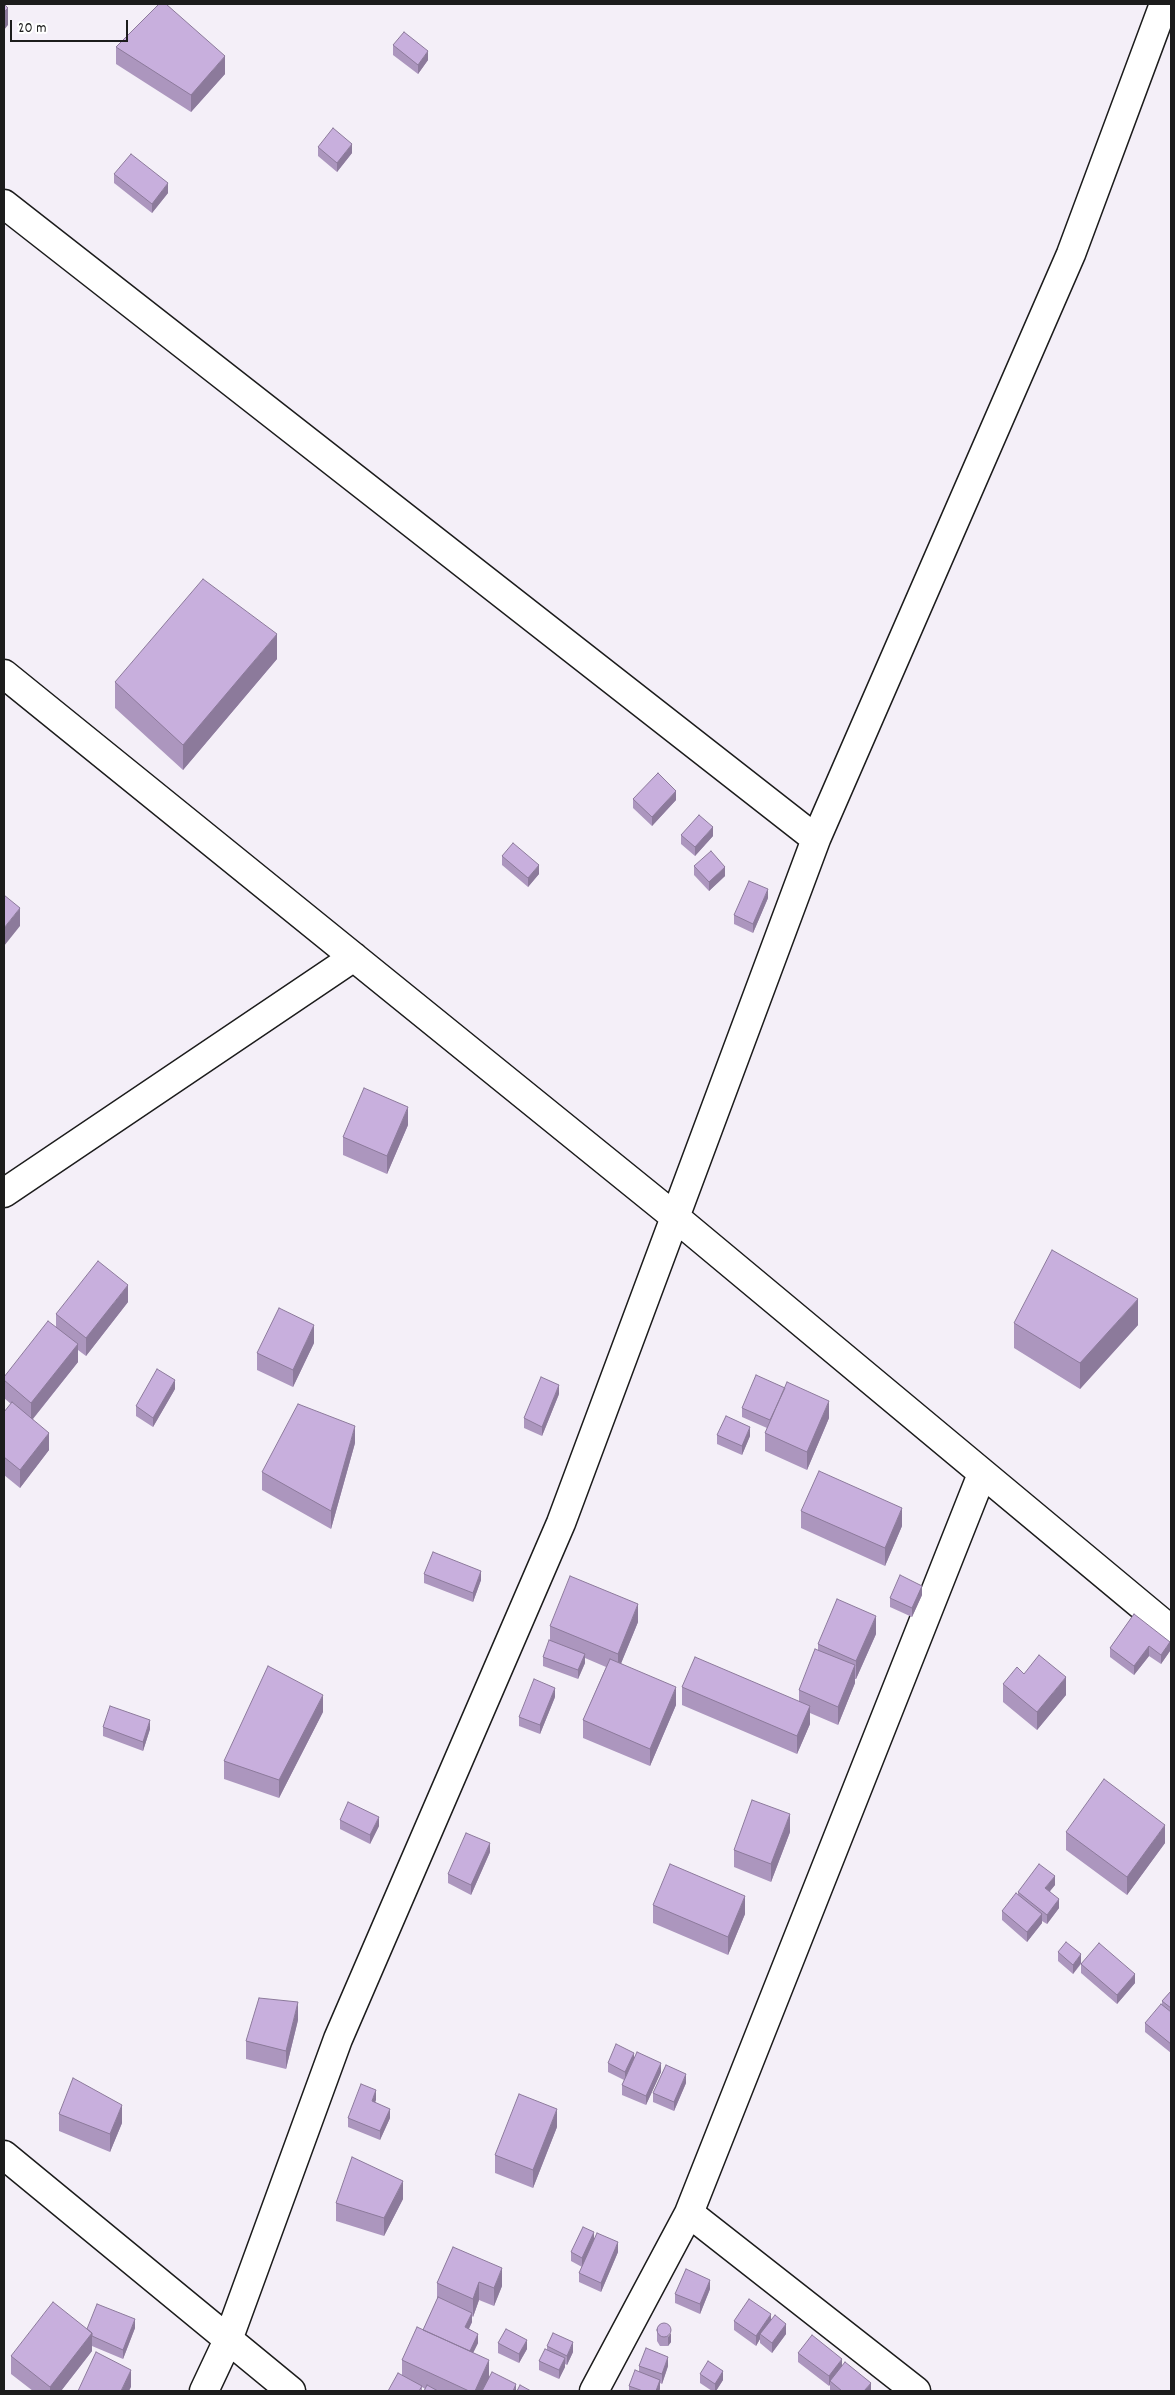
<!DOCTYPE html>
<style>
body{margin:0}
#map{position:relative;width:1175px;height:2395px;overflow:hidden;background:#f4eff8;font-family:Dekko,sans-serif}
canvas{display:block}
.frame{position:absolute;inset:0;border:5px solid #1c1c1c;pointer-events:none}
.scale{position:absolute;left:10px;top:20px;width:118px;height:22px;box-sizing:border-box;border:2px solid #1c1c1c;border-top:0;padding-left:6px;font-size:15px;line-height:18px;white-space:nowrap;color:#1c1c1c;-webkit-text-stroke:4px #fff;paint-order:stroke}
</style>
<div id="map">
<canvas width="1175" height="2395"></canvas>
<div class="frame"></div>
<div class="scale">20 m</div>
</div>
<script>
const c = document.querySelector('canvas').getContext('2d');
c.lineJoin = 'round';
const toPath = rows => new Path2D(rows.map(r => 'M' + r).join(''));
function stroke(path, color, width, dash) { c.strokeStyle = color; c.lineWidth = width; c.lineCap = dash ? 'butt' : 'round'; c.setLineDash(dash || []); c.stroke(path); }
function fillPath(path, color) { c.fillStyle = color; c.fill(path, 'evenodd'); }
const street = toPath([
 [4,204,816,839],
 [4,674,675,1217,1171,1630],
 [4,1193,354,957],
 [4,2155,291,2391],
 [689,2213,916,2391],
 [204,2391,228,2340,338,2039,561,1523,816,839,1071,254,1164,4],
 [594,2391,689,2213,982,1474]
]);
const wall = toPath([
 [393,45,428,60,418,74,393,55],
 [116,47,225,74,191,112,116,64],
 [318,147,352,153,337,172,318,156],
 [114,174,168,193,152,213,114,183],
 [277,659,183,770,115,708,115,682],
 [633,799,676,800,652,826,633,808],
 [681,835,713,836,695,856,681,844],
 [502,856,539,874,528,887,502,865],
 [694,866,725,876,709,891,694,875],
 [768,898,753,933,734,924,734,915],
 [408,1125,387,1174,343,1155,343,1137],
 [128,1302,86,1356,78,1350,78,1362,33,1419,49,1450,20,1488,4,1475,4,1412,11,1404,4,1398,4,1377,56,1327,56,1314],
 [1014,1323,1138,1325,1080,1389,1014,1348],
 [314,1343,293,1387,257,1370,257,1353],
 [175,1389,153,1427,136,1416,136,1406],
 [559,1394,542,1436,524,1428,524,1418],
 [742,1408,829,1418,807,1470,765,1451,765,1433,767,1428,742,1417],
 [717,1435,750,1436,742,1455,717,1444],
 [355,1443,331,1529,262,1490,262,1472],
 [801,1511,902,1526,885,1566,801,1528],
 [424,1574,481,1580,473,1602,424,1583],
 [922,1595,912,1617,890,1607,890,1598],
 [1134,1614,1170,1651,1161,1664,1149,1656,1134,1675,1110,1657,1110,1648],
 [638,1622,621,1663,676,1705,650,1766,583,1738,583,1720,606,1667,585,1658,585,1663,578,1679,543,1666,543,1657,550,1640,550,1626],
 [876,1634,856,1679,855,1679,855,1683,838,1725,810,1713,810,1724,797,1754,682,1705,682,1687,799,1702,799,1690,818,1650,818,1644],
 [1003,1684,1066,1695,1037,1730,1003,1702],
 [555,1697,540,1734,519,1726,519,1717],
 [323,1712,279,1798,224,1779,224,1761],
 [103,1727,150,1729,143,1751,103,1736],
 [340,1820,379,1826,370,1844,340,1829],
 [790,1832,771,1882,734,1867,734,1850],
 [1066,1832,1165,1843,1127,1895,1066,1850],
 [490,1852,471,1895,448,1883,448,1874],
 [1055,1885,1050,1891,1059,1908,1047,1924,1042,1921,1042,1923,1027,1942,1002,1920,1002,1911,1018,1894,1018,1892],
 [653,1905,745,1914,728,1955,653,1923],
 [1058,1952,1081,1963,1135,1983,1117,2004,1081,1973,1081,1964,1073,1974,1058,1961],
 [1171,1991,1171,2053,1145,2032,1145,2023,1162,2005,1162,2001],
 [298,2020,286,2069,246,2059,246,2041],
 [634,2057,661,2072,646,2105,622,2095,622,2085,624,2080,608,2072,608,2063],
 [686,2083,674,2111,653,2102,653,2093],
 [376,2100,375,2102,390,2118,380,2140,348,2127,348,2118],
 [59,2114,122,2123,110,2152,59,2131],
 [557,2127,533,2188,495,2173,495,2155],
 [403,2199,384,2236,336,2221,336,2203],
 [594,2239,618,2252,601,2292,579,2282,579,2273,582,2267,571,2261,571,2252],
 [453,2247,502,2286,494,2306,479,2300,473,2317,472,2316,472,2322,469,2329,478,2343,473,2353,489,2377,516,2391,424,2391,425,2389,422,2387,422,2391,402,2375,402,2360,423,2330,437,2300,437,2283],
 [710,2289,700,2314,675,2303,675,2294],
 [771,2320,786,2334,772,2353,760,2343,760,2339,756,2346,734,2330,734,2321],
 [662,2323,671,2342,668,2346,660,2346,657,2341,657,2328],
 [135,2328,123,2359,92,2346,92,2351,61,2391,33,2391,11,2374,11,2356,87,2329],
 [498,2343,527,2349,519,2363,498,2353],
 [547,2346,573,2352,567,2365,565,2364,565,2367,559,2379,539,2370,539,2361,547,2349],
 [798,2353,842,2366,871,2391,831,2391,830,2390,830,2384,829,2386,798,2362],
 [639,2366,668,2366,662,2384,660,2383,660,2389,659,2391,629,2391,629,2386,639,2372],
 [700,2374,723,2380,716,2391,712,2391,700,2383]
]);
const shadedWall = toPath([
 [8,8,8,25,4,30,4,12],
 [428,51,428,60,418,74,418,65],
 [225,56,225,74,191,112,191,95],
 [352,144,352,153,337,172,337,163],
 [168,183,168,193,152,213,152,204],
 [277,634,277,659,183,770,183,745],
 [676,791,676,800,652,826,652,817],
 [713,827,713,836,695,856,695,847],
 [539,865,539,874,528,887,528,878],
 [725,867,725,876,709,891,709,882],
 [768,889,768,898,753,933,753,924],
 [20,908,20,926,4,946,4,928],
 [408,1107,408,1125,387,1174,387,1156],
 [128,1285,128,1302,86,1356,86,1338],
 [1138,1299,1138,1325,1080,1389,1080,1363],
 [314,1325,314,1343,293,1387,293,1370],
 [78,1344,78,1362,31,1421,31,1403],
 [175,1380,175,1389,153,1427,153,1418],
 [559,1385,559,1394,542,1436,542,1427],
 [829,1401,829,1418,807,1470,807,1452],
 [355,1426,355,1443,331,1529,331,1511],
 [750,1427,750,1436,742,1455,742,1446],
 [49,1433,49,1450,20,1488,20,1470],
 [902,1508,902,1526,885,1566,885,1548],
 [481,1571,481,1580,473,1602,473,1593],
 [922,1586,922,1595,912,1617,912,1608],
 [638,1604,638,1622,618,1671,618,1654],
 [876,1616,876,1634,856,1679,856,1661],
 [1170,1642,1170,1651,1161,1664,1161,1655],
 [1149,1646,1149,1656,1134,1675,1134,1666],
 [585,1654,585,1663,578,1679,578,1670],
 [855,1665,855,1683,838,1725,838,1707],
 [1066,1677,1066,1695,1037,1730,1037,1712],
 [676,1687,676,1705,650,1766,650,1749],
 [555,1688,555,1697,540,1734,540,1725],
 [323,1695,323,1712,279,1798,279,1780],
 [810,1706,810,1724,797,1754,797,1736],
 [150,1720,150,1729,143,1751,143,1742],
 [790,1814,790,1832,771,1882,771,1864],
 [379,1817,379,1826,370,1844,370,1835],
 [1165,1825,1165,1843,1127,1895,1127,1877],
 [490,1843,490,1852,471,1895,471,1885],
 [1055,1876,1055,1885,1045,1897,1045,1888],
 [745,1896,745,1914,728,1955,728,1937],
 [1059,1899,1059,1908,1047,1924,1047,1915],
 [1042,1914,1042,1923,1027,1942,1027,1932],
 [1081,1954,1081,1963,1073,1974,1073,1965],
 [1135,1974,1135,1983,1117,2004,1117,1995],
 [298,2002,298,2020,286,2069,286,2051],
 [634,2053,634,2062,625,2081,625,2072],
 [661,2063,661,2072,646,2105,646,2096],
 [686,2074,686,2083,674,2111,674,2102],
 [376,2090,376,2100,372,2110,372,2101],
 [122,2105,122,2123,110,2152,110,2134],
 [390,2109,390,2118,380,2140,380,2131],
 [557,2109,557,2127,533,2188,533,2170],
 [403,2181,403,2199,384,2236,384,2218],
 [594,2232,594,2241,582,2267,582,2258],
 [618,2242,618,2252,601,2292,601,2283],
 [502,2268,502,2286,494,2306,494,2288],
 [710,2280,710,2289,700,2314,700,2304],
 [479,2282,479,2300,473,2317,473,2299],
 [472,2313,472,2322,465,2336,465,2327],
 [771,2314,771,2323,760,2334,760,2339,756,2346,756,2336],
 [135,2319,135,2328,123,2359,123,2350],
 [786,2324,786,2334,772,2353,772,2343],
 [92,2333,92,2351,61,2391,50,2391,50,2387],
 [671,2333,671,2342,668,2346,668,2337],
 [478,2334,478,2343,469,2361,469,2352],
 [527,2340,527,2349,519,2363,519,2354],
 [573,2342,573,2352,567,2365,567,2356],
 [668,2357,668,2366,662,2384,662,2374],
 [565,2358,565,2367,559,2379,559,2370],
 [842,2359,842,2368,830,2381,830,2384,829,2386,829,2376],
 [489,2360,489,2378,483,2391,475,2391],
 [131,2370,131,2387,129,2391,121,2391],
 [723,2371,723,2380,716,2391,715,2391,715,2384],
 [660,2380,660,2389,659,2391,656,2391],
 [871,2383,871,2391,864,2391],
 [516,2384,516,2391,513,2391]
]);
const building = toPath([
 [4,4,8,8,4,12,4,4],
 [159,4,166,4,225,56,191,95,116,47,159,4],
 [404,32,428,51,418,65,393,45,404,32],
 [333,128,352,144,337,163,318,147,333,128],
 [131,154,168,183,152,204,114,174,131,154],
 [203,579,277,634,183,745,115,682,203,579],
 [658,773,676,791,652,817,633,799,658,773],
 [699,815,713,827,695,847,681,835,699,815],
 [513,843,539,865,528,878,502,856,513,843],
 [711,851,725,867,709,882,694,866,711,851],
 [749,881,768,889,753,924,734,915,749,881],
 [4,895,20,908,4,928,4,895],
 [364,1088,408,1107,387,1156,343,1137,364,1088],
 [1052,1250,1138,1299,1080,1363,1014,1323,1052,1250],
 [98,1261,128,1285,86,1338,56,1314,98,1261],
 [279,1308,314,1325,293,1370,257,1353,279,1308],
 [48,1321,78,1344,31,1403,4,1380,4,1377,48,1321],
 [157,1369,175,1380,153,1418,136,1406,157,1369],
 [756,1375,785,1388,770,1420,742,1408,756,1375],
 [541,1377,559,1385,542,1427,524,1418,541,1377],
 [787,1382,829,1401,807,1452,765,1433,787,1382],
 [12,1402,49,1433,20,1470,4,1457,4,1412,12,1402],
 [298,1404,355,1426,331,1511,262,1472,298,1404],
 [726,1416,750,1427,742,1446,717,1435,726,1416],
 [819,1471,902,1508,885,1548,801,1511,819,1471],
 [433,1552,481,1571,473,1593,424,1574,433,1552],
 [900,1575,922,1586,912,1608,890,1598,900,1575],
 [570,1576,638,1604,618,1654,550,1626,570,1576],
 [837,1599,876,1616,856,1661,818,1644,837,1599],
 [1134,1614,1170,1642,1161,1655,1149,1646,1134,1666,1110,1648,1134,1614],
 [549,1640,585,1654,578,1670,543,1657,549,1640],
 [815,1649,855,1665,838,1707,799,1690,815,1649],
 [1039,1655,1066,1677,1037,1712,1003,1684,1017,1667,1024,1674,1039,1655],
 [695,1657,810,1706,797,1736,682,1687,695,1657],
 [610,1659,676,1687,650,1749,583,1720,610,1659],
 [268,1666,323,1695,279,1780,224,1761,268,1666],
 [534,1679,555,1688,540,1725,519,1717,534,1679],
 [110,1706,150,1720,143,1742,103,1727,110,1706],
 [1104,1779,1165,1825,1127,1877,1066,1832,1104,1779],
 [752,1800,790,1814,771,1864,734,1850,752,1800],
 [348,1802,379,1817,370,1835,340,1820,348,1802],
 [466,1833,490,1843,471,1885,448,1874,466,1833],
 [670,1864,745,1896,728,1937,653,1905,670,1864],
 [1039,1864,1055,1876,1045,1888,1059,1899,1047,1915,1018,1892,1039,1864],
 [1016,1893,1042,1914,1027,1932,1002,1911,1016,1893],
 [1066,1942,1081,1954,1073,1965,1058,1952,1066,1942],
 [1099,1943,1135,1974,1117,1995,1081,1964,1099,1943],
 [1171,1991,1171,2008,1162,2001,1171,1991],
 [259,1998,298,2002,286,2051,246,2041,259,1998],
 [1161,2004,1171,2012,1171,2044,1145,2023,1161,2004],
 [616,2044,634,2053,625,2072,608,2063,616,2044],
 [637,2052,661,2063,646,2096,622,2085,637,2052],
 [666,2065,686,2074,674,2102,653,2093,666,2065],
 [73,2078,122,2105,110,2134,59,2114,73,2078],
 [361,2084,376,2090,372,2101,390,2109,380,2131,348,2118,361,2084],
 [519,2094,557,2109,533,2170,495,2155,519,2094],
 [352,2157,403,2181,384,2218,336,2203,352,2157],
 [583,2227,594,2232,582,2258,571,2252,583,2227],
 [597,2233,618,2242,601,2283,579,2273,597,2233],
 [453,2247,502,2268,494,2288,479,2282,473,2299,437,2283,453,2247],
 [686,2269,710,2280,700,2304,675,2294,686,2269],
 [438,2297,472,2313,465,2327,478,2334,470,2351,423,2330,438,2297],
 [749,2299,771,2314,756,2336,734,2321,749,2299],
 [53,2302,92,2333,50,2387,11,2356,53,2302],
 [97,2304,135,2319,123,2350,92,2336,92,2333,87,2329,97,2304],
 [775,2315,786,2324,772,2343,760,2334,775,2315],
 '657 2330a7 7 0 1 1 14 0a7 7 0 1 1-14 0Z',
 [417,2327,489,2360,475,2391,469,2391,402,2360,417,2327],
 [506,2329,527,2340,519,2354,498,2343,506,2329],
 [553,2333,573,2342,567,2356,547,2346,553,2333],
 [812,2335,842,2359,829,2376,798,2353,812,2335],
 [646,2348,668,2357,662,2374,639,2366,646,2348],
 [545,2349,565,2358,559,2370,539,2361,545,2349],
 [96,2352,131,2370,121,2391,78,2391,96,2352],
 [708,2361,723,2371,715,2384,700,2374,708,2361],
 [845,2362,871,2383,864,2391,842,2391,830,2381,845,2362],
 [635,2370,660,2380,656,2391,643,2391,629,2386,635,2370],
 [492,2372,516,2384,513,2391,482,2391,492,2372],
 [398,2373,422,2386,419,2391,388,2391,398,2373],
 [427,2385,438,2391,424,2391,427,2385],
 [520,2385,531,2391,517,2391,520,2385]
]);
stroke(street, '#1c1c1c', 31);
stroke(street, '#fff', 28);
fillPath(wall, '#ac96be');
fillPath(shadedWall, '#8c7a9b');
fillPath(building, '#c8afdd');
stroke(building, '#8c7a9b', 1);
</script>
